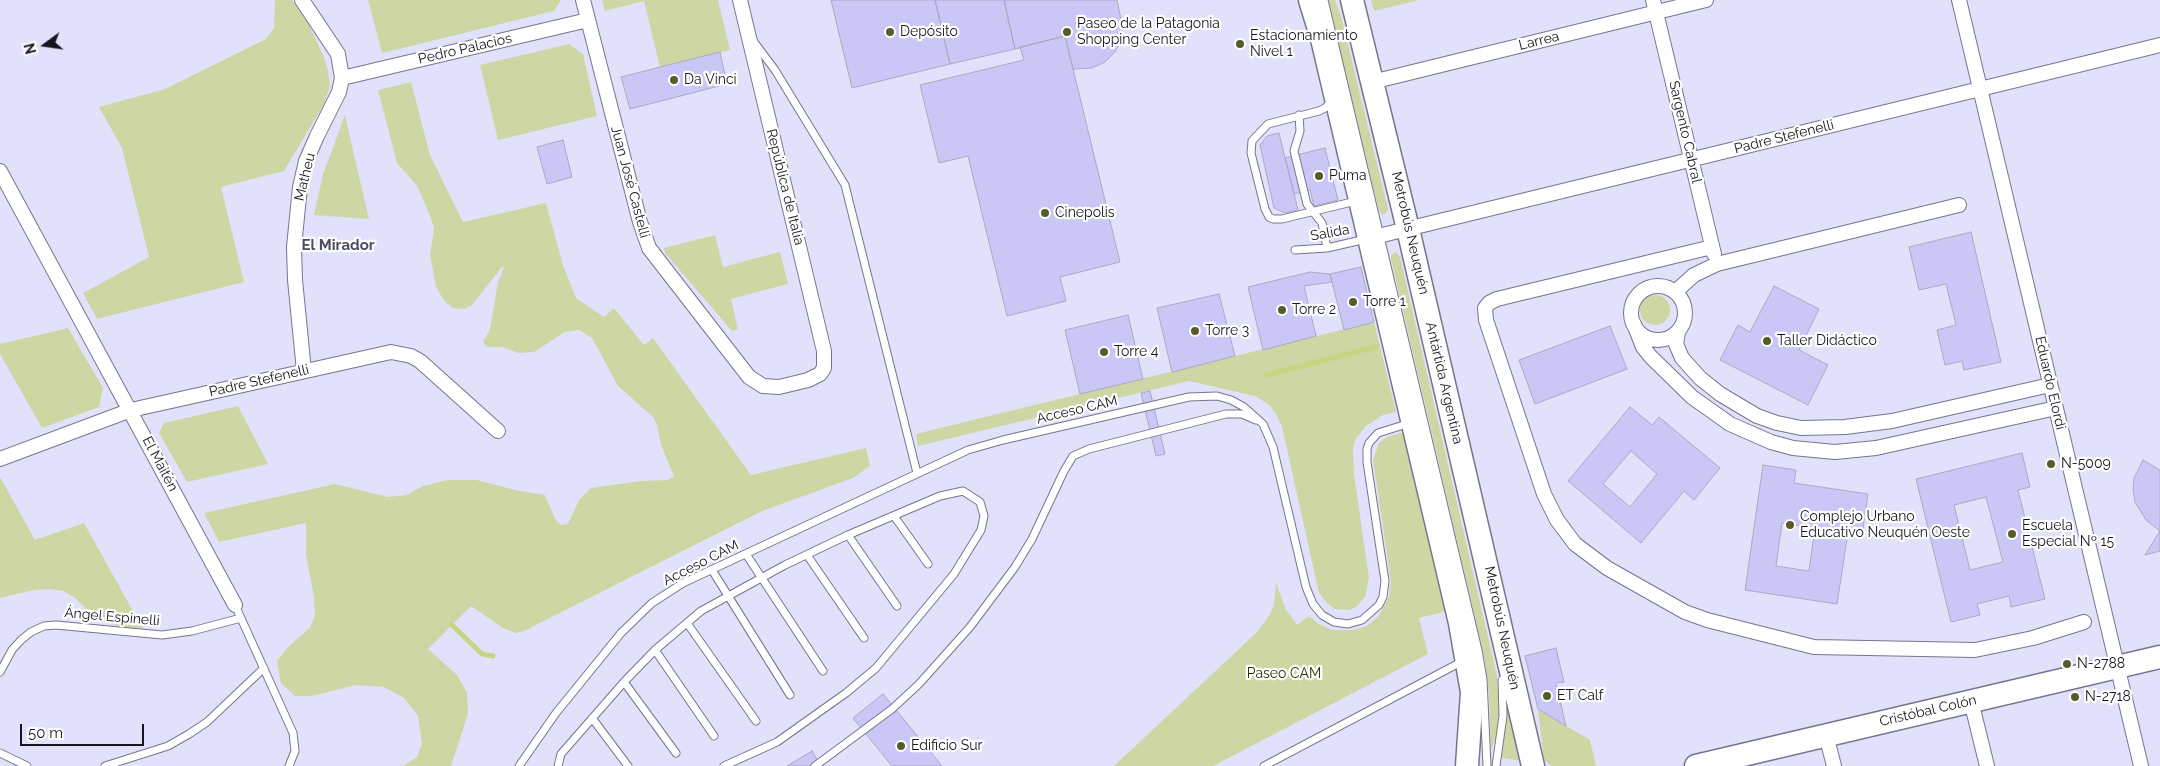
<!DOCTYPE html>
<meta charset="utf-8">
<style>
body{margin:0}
#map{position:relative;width:2160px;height:766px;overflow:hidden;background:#e2e1fc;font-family:Raleway,sans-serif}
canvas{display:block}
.north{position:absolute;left:20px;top:20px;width:50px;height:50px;-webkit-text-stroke:4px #fff;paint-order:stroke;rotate:256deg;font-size:14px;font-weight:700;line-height:20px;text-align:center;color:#16161f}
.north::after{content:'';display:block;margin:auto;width:18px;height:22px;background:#16161f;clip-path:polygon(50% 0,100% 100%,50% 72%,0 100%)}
.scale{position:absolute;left:20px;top:724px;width:124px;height:22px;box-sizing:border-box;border:2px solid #16161f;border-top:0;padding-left:6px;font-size:15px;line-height:18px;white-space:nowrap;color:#16161f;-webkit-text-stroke:4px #fff;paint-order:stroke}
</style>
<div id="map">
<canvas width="2160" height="766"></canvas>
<div class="north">N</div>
<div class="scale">50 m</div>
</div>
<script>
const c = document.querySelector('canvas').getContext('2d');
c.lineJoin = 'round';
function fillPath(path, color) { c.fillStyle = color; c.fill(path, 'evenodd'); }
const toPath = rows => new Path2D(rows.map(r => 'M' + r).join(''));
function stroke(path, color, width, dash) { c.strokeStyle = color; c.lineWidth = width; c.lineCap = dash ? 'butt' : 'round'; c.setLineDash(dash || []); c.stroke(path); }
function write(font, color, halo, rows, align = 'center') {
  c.font = font + ' Raleway,sans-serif'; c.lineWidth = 4.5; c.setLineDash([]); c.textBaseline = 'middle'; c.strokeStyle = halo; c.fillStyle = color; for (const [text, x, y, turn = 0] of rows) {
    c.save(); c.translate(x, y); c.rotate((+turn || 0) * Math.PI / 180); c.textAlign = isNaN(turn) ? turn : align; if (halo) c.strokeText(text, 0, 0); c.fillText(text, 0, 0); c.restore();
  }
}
const green = toPath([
 [275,0,292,0,308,23,323,55,328,70,330,86,324,104,284,171,221,187,244,282,97,319,83,293,149,257,122,148,99,107,165,89,266,39,274,28],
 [368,0,561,0,554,11,382,53],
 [602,0,718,0,730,50,660,67,644,1,605,11],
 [1327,0,1335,0,1341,16,1388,209,1385,214,1382,215,1379,211],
 [1371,0,1419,0,1374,11],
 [569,44,583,54,597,116,498,140,480,65],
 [411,82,430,155,463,222,546,203,563,265,576,298,604,317,614,308,644,345,653,338,751,475,866,448,870,466,853,478,762,511,524,631,516,633,503,628,471,606,428,649,456,674,467,692,468,714,451,766,403,766,417,757,422,744,418,716,404,698,384,687,356,685,312,696,295,696,281,683,277,661,291,644,310,628,315,615,314,597,306,555,306,523,219,542,204,513,335,484,388,497,407,495,423,486,447,480,477,480,515,490,545,495,555,519,561,525,568,524,579,500,591,488,641,481,668,480,674,476,661,445,657,425,653,417,618,386,592,338,579,330,565,332,534,352,519,353,502,347,487,347,483,342,490,329,498,282,504,267,502,267,472,305,464,309,452,308,443,299,436,287,430,255,434,228,431,218,417,186,397,163,378,90],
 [345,115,358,172,369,219,314,215,323,174],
 [715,235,723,267,780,252,788,284,731,299,738,329,732,331,665,253,664,248],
 [1396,252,1400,257,1497,676,1499,713,1496,737,1491,750,1489,694,1485,660,1391,259,1391,255],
 '1640 310a15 15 0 1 1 30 0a15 15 0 1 1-30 0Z',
 [1374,322,1396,412,1383,415,1366,426,1355,440,1353,449,1354,474,1369,578,1365,597,1356,607,1349,610,1335,609,1328,604,1319,593,1282,427,1276,414,1268,404,1255,396,1189,381,918,446,916,434],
 [68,328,103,388,99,407,42,428,0,354,0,344],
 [238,406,268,464,187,482,159,433,164,423],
 [1400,433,1404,433,1451,610,1419,618,1428,654,1213,766,1114,766,1256,633,1269,616,1274,605,1276,582,1285,608,1297,625,1309,616,1319,624,1332,630,1353,630,1367,626,1378,617,1389,597,1391,582,1373,460,1379,443,1387,437],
 [0,477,35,540,84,523,143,629,121,627,98,620,74,597,63,591,50,589,34,590,0,598],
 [1509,683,1523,761,1501,758],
 [1538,709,1590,740,1596,766,1552,766,1544,760]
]);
const stream = toPath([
 [1266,375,1375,347],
 [452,625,482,654,493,656]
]);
const building = toPath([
 [831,0,935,0,950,64,852,88,831,0],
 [935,0,1004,0,1015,49,950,64,935,0],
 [1004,0,1117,0,1123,29,1121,41,1115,52,1105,62,1092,68,1073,69,1065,36,1015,49,1004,0],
 [1065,36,1120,262,1060,277,1066,301,1007,316,968,156,939,163,920,85,1024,60,1020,47,1065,36],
 [720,52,727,84,630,109,621,77,720,52],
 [1279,133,1298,210,1285,213,1274,208,1260,145,1267,136,1279,133],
 [563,140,572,177,547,184,537,147,563,140],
 [1325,148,1338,200,1314,206,1310,190,1294,194,1285,158,1325,148],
 [1971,232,2001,362,1964,370,1962,361,1945,365,1937,330,1956,325,1946,284,1919,290,1909,247,1971,232],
 [1361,267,1374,322,1344,330,1330,274,1361,267],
 [1310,272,1330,274,1332,282,1304,286,1316,336,1263,350,1248,287,1310,272],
 [1774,286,1819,309,1799,350,1828,365,1808,405,1720,360,1738,325,1750,332,1774,286],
 [1219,294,1235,356,1172,372,1157,308,1219,294],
 [1128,315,1143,379,1080,394,1065,330,1128,315],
 [1610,326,1627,369,1535,404,1519,360,1610,326],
 [1150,391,1165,454,1156,456,1141,393,1150,391],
 [1630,407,1652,425,1659,417,1720,468,1694,500,1684,491,1641,543,1568,481,1630,407],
 [1631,451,1657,474,1630,507,1603,484,1631,451],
 [2022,453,2030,487,2018,490,2045,599,2011,607,2009,596,1977,604,1980,615,1951,622,1916,479,2022,453],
 [1986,497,2003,562,1970,570,1954,505,1986,497],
 [2143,460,2160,470,2160,531,2146,520,2135,502,2133,489,2134,478,2143,460],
 [1763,465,1796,470,1794,483,1868,494,1862,535,1848,533,1837,604,1745,590,1763,465],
 [1782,523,1815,528,1809,571,1776,566,1782,523],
 [2160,531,2160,551,2145,555,2160,531],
 [1556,648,1564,682,1556,683,1566,726,1538,709,1525,656,1556,648],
 [883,694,942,766,892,766,853,718,883,694],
 [812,751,821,766,787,766,812,751]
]);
const lane = toPath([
 [1324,0,1478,650,1483,679,1487,766],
 [754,42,775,70,845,185,917,473],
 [1332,101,1325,108,1319,111,1268,124,1252,141,1251,153,1265,209,1269,217,1273,219,1282,219,1356,201],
 [1299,115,1300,131,1294,151,1307,204,1322,223,1327,248],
 [1295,250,1327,248,1366,239],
 [894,516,928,564],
 [848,535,897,606],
 [746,554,823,671],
 [807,555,864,638],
 [712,570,790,695],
 [235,605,293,733,295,751,289,766],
 [687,623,756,721],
 [655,650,714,736],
 [0,672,12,650,21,640,31,632,44,626,56,625,162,635,192,631,241,618],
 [624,682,676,753],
 [592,718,628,766],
 [0,753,27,766],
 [105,766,168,746,189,734,207,722,264,668],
 [519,766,556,713,621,633,652,603,683,583,968,450,1003,440,1189,397,1217,396,1231,400,1244,407,1263,424,1273,447,1306,587,1313,604,1322,615,1334,622,1348,624,1362,620,1379,605,1383,597,1385,581,1367,462,1367,449,1369,443,1378,433,1410,423],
 [558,766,561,754,624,682,655,650,701,611,785,565,848,535,940,496,963,491,980,502,984,516,981,530,954,574,876,668,846,693,777,742,724,766],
 [815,766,892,709,919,684,970,627,1015,567,1032,539,1064,471,1073,456,1089,449,1226,414,1242,414,1256,420],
 [1264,766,1463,661],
 [1496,766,1503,716,1502,680]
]);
const street = toPath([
 [302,0,338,54,342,78,339,92,317,136,306,161,300,187,294,247,295,280,304,371],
 [583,0,640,222,649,248,749,377,763,386,779,387,808,380,820,374,824,368,824,351,740,0],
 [1653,0,1714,254],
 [1959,0,2141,766],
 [342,78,588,20],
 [1372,82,1706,0],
 [0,171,235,605],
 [1370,238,2160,45],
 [1712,247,1497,299,1489,303,1485,308,1486,320,1544,494,1557,520,1575,544,1607,568,1685,612,1707,620,1814,647,1975,650,2033,638,2084,622],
 '1631 313a27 27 0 1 1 54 0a27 27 0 1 1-54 0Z',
 [1675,292,1694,275,1717,264,1959,205],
 [1634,324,1643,347,1651,357,1692,397,1730,424,1771,442,1793,448,1835,452,1876,448,2056,408],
 [1678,332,1676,344,1682,358,1700,378,1720,394,1757,416,1777,423,1801,428,1845,427,1892,421,2050,385],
 [0,459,131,410,391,352,411,356,420,361,498,431],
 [1971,701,1987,766],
 [1826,735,1834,766]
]);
const primary = toPath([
 [1310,0,1322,39,1460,623,1472,692,1467,766],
 [1352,0,1408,229,1533,766],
 [1696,766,2160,657]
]);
const markers = [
 [890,32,5,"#555c2a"],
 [1067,32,5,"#555c2a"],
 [1240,44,5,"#555c2a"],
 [674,80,5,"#555c2a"],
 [1319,176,5,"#555c2a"],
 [1045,213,5,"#555c2a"],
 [1353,302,5,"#555c2a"],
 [1282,310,5,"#555c2a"],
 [1195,331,5,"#555c2a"],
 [1767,341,5,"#555c2a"],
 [1104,352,5,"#555c2a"],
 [2051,464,5,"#555c2a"],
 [1790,525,5,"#555c2a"],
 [2012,534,5,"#555c2a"],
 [2067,664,5,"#555c2a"],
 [1547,696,5,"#555c2a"],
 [2075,697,5,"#555c2a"],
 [901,746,5,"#555c2a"]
];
const poiNames = [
 ["Paseo de la Patagonia",1077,24],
 ["Shopping Center",1077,40],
 ["Depósito",900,32],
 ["Estacionamiento",1250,36],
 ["Nivel 1",1250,52],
 ["Da Vinci",684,80],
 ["Puma",1329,176],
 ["Cinepolis",1055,213],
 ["Torre 1",1363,302],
 ["Torre 2",1292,310],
 ["Torre 3",1205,331],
 ["Taller Didáctico",1777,341],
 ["Torre 4",1114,352],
 ["N-5009",2061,464],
 ["Complejo Urbano",1800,517],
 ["Educativo Neuquén Oeste",1800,533],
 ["Escuela",2022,526],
 ["Especial Nº 15",2022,542],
 ["N-2788",2077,664],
 ["ET Calf",1557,696],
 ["N-2718",2085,697],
 ["Edificio Sur",911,746]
];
const streetNames = [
 ["Larrea",1539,41,-14],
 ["Pedro Palacios",465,49,-13],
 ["Sargento Cabral",1685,132,77],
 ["Padre Stefenelli",1784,137,-14],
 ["Matheu",305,177,-76],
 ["Juan José Castelli",630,182,75],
 ["República de Italia",785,187,76],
 ["Salida",1330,233,-10],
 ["Metrobús Neuquén",1410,233,77],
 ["Padre Stefenelli",259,381,-13],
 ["Antártida Argentina",1444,383,77],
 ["Eduardo Elordi",2050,383,77],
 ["Acceso CAM",1077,410,-13],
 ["El Maitén",160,464,62],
 ["Acceso CAM",701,563,-27],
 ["Ángel Espinelli",112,617,5],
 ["Metrobús Neuquén",1502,628,78],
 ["Cristóbal Colón",1928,711,-13]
];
const parkNames = [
 ["Paseo CAM",1284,674]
];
const neighbourhoodNames = [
 ["El Mirador",338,245]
];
fillPath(green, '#ced7a4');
stroke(stream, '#c7d480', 5);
fillPath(building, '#cac7f7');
stroke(building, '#aaa9c2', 1);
stroke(lane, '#76758d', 9);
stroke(street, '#76758d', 16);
stroke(primary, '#76758d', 25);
stroke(lane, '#fff', 7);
stroke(street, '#fff', 14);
stroke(primary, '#fff', 22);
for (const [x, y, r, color] of markers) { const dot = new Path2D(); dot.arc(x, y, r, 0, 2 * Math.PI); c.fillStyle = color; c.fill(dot); stroke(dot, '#fff', 2); }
write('14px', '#16161f', '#fff', poiNames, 'left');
write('14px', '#16161f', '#fff', streetNames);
write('14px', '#2a2f0a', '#fff', parkNames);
write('bold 15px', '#4c4b60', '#fff', neighbourhoodNames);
</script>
